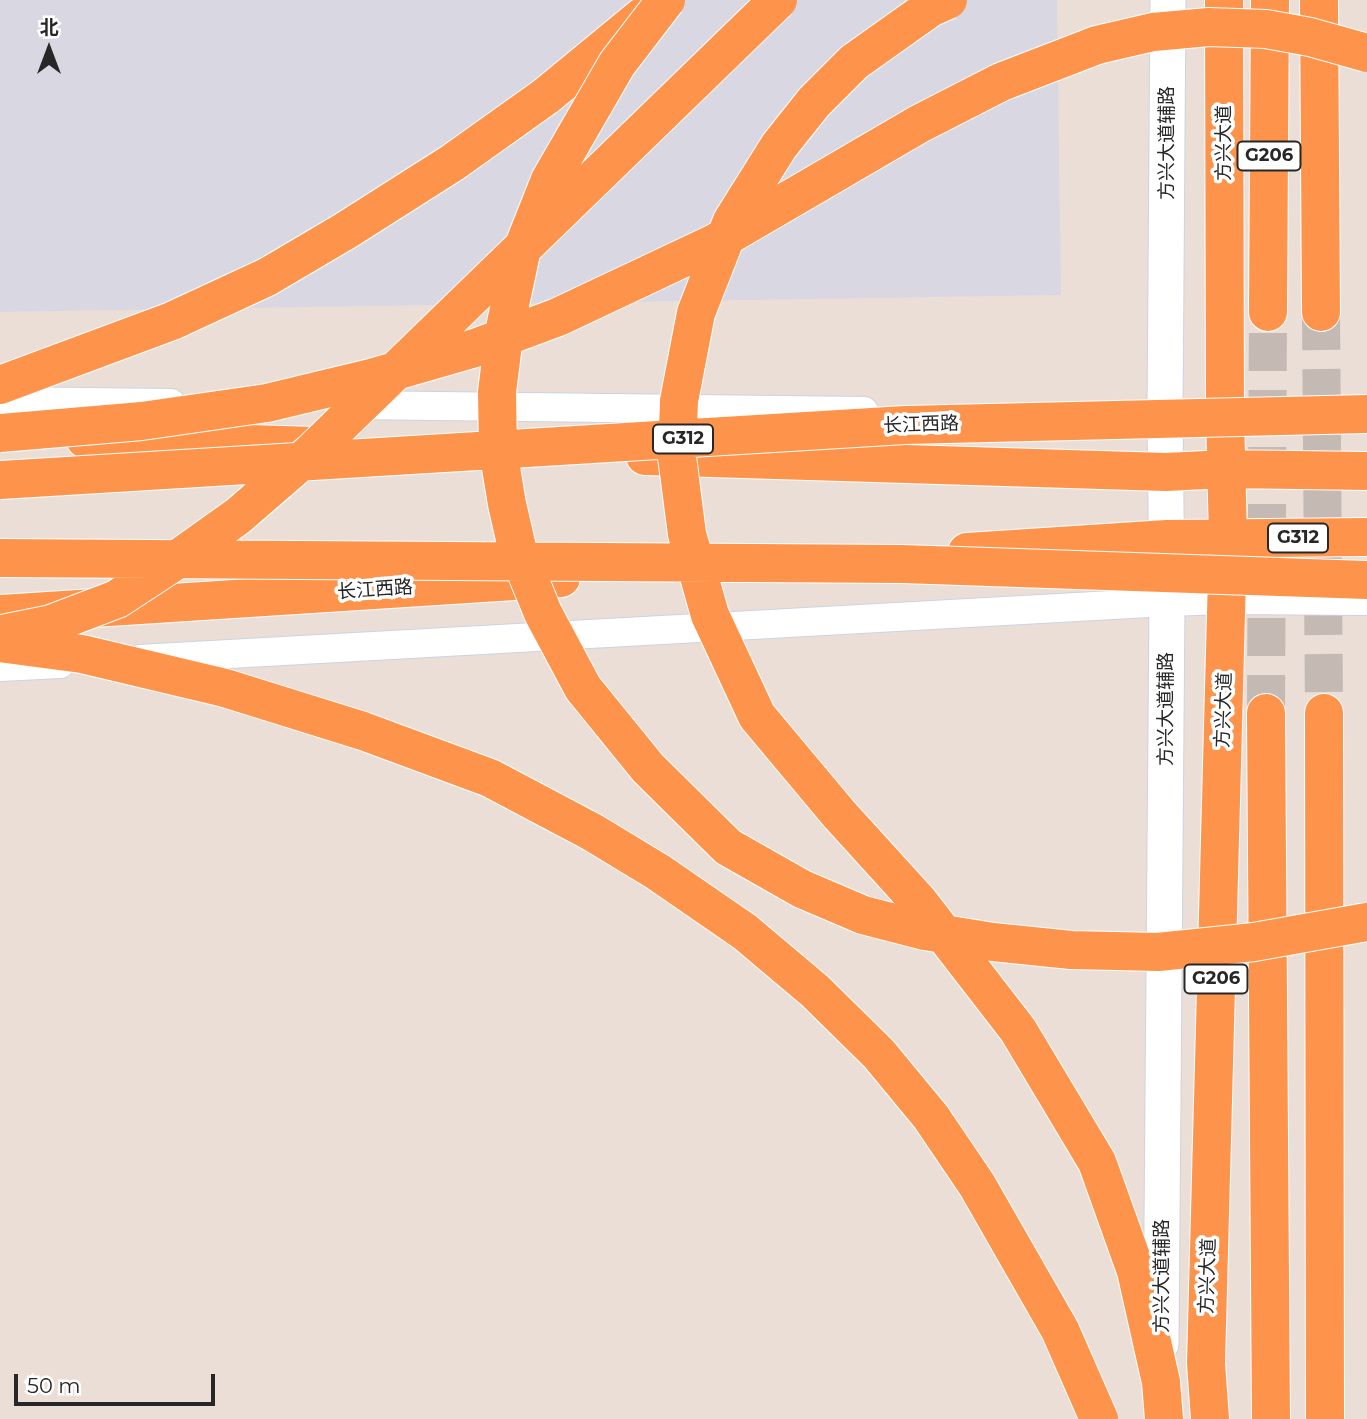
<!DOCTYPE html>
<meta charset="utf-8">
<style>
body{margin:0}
#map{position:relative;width:1367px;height:1419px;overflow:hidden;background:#ebded6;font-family:Montserrat,"Noto Sans SC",sans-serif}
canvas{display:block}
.north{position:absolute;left:14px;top:14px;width:70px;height:70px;-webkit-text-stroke:5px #fff;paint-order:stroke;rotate:0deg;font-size:19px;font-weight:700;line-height:28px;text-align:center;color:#272727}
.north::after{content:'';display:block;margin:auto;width:24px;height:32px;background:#272727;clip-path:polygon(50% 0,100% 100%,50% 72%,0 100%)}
.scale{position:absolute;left:14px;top:1374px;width:201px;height:32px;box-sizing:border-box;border:4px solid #272727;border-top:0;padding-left:9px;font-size:21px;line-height:24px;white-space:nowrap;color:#272727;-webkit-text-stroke:5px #fff;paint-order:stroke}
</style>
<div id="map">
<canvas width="1367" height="1419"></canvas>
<div class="north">北</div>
<div class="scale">50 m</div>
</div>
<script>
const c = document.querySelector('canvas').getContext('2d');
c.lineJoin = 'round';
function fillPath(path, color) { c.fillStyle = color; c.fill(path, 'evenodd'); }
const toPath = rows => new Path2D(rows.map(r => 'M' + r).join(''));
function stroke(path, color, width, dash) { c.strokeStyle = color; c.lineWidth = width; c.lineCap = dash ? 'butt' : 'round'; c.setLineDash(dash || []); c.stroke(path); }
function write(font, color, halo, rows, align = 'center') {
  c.font = font + ' Montserrat,"Noto Sans SC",sans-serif'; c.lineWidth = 7; c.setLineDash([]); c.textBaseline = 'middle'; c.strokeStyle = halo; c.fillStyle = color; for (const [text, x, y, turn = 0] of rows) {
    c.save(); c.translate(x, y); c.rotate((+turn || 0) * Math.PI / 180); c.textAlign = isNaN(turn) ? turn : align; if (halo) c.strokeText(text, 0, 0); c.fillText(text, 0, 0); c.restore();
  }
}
const industrial = toPath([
 [0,0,1057,0,1061,295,0,312]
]);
const trunkTunnel = toPath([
 [1321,312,1324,713],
 [1266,713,1268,312]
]);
const minor = toPath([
 [0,401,171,403],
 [351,405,864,411],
 [139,659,1167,602,1227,600,1367,601],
 [0,667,60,664]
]);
const tertiary = toPath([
 [1161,1344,1167,602,1165,415,1168,0]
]);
const trunk = toPath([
 [1319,0,1321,312],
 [1268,312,1270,0],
 [0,385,172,321,267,277,345,231,452,163,546,96,642,17],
 [85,439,315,446],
 [645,456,1166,472,1225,469,1367,471],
 [967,552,1167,539,1367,537],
 [0,614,561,578],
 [1266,713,1271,1419],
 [1324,713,1325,1419],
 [1210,1419,1206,1363,1228,539,1225,414,1224,0]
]);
const trunkBridge = toPath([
 [666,0,617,64,550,180,521,253,505,328,497,392,498,450,507,504,518,552,543,613,583,688,648,768,728,847,802,889,863,915,925,931,993,942,1071,950,1158,952,1254,942,1367,922],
 [948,0,930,8,854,62,814,102,779,146,732,221,696,313,679,401,677,457,687,534,710,615,757,716,839,814,919,902,1018,1030,1097,1162,1136,1271,1161,1382,1164,1419],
 [0,433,142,421,267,403,371,378,475,348,558,317,715,243,919,124,1001,82,1097,45,1153,32,1209,27,1266,29,1310,37,1367,53],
 [0,480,905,425,1367,414],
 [0,558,902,564,1367,580],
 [2,634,51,624,117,599,172,563,238,516,312,452,778,0],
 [0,643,82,654,225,688,363,731,490,778,592,832,658,872,745,932,815,991,879,1054,931,1117,977,1185,1060,1330,1099,1419]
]);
const shields = [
 [1269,156,63],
 [683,439,60],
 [1298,538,60],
 [1216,979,63]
];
const shieldNames = [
 ["G206",1269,156],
 ["G312",683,439],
 ["G312",1298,538],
 ["G206",1216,979]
];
const streetNames = [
 ["方兴大道辅路",1167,143,-90],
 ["方兴大道",1224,143,-90],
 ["长江西路",921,425,-2],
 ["长江西路",375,590,-4],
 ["方兴大道辅路",1166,709,-90],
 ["方兴大道",1224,710,-88],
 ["方兴大道辅路",1162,1276,-90],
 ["方兴大道",1208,1276,-88]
];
fillPath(industrial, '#d9d8e2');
stroke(trunkTunnel, '#c4b9b3', 38, [38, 19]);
stroke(minor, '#cbd4e2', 30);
stroke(tertiary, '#cbd4e2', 37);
stroke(trunk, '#fff', 40);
stroke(minor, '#fff', 28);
stroke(tertiary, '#fff', 35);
stroke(trunk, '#fe944b', 38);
stroke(trunkBridge, '#fff', 40, []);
stroke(trunkBridge, '#fe944b', 38);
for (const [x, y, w] of shields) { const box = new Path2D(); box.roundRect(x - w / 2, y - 14.5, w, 29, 5); c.fillStyle = '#fff'; c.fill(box); stroke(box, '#272727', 2); }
write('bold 18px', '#272727', null, shieldNames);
write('19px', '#272727', '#fff', streetNames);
</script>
